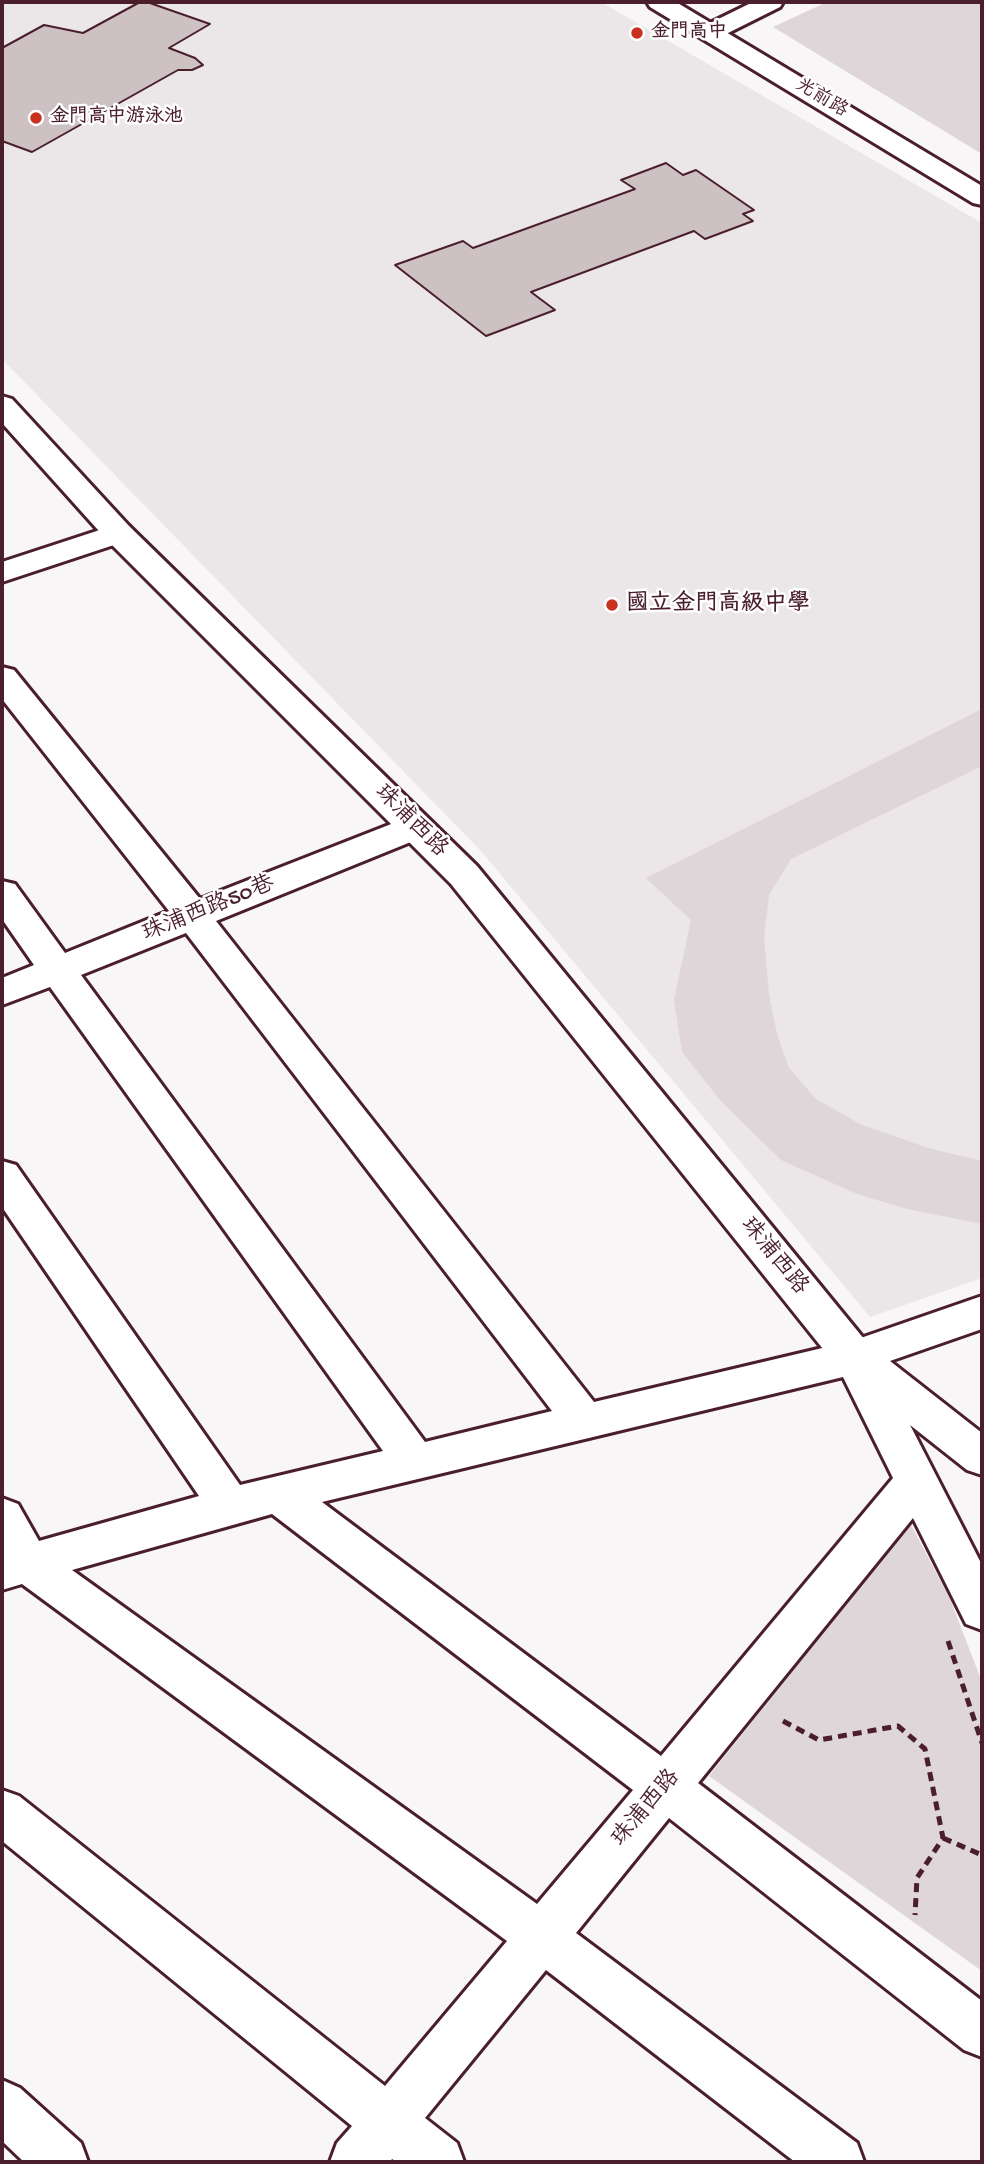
<!DOCTYPE html>
<meta charset="utf-8">
<style>
body{margin:0}
#map{position:relative;width:984px;height:2164px;overflow:hidden;background:#f8f6f7;font-family:"Gochi Hand",sans-serif}
canvas{display:block}
.frame{position:absolute;inset:0;border:4px solid #4a1f2b;pointer-events:none}
</style>
<div id="map">
<canvas width="984" height="2164"></canvas>
<div class="frame"></div>
</div>
<script>
const c = document.querySelector('canvas').getContext('2d');
c.lineJoin = 'round';
function fillPath(path, color) { c.fillStyle = color; c.fill(path, 'evenodd'); }
const toPath = rows => new Path2D(rows.map(r => 'M' + r).join(''));
function stroke(path, color, width, dash) { c.strokeStyle = color; c.lineWidth = width; c.lineCap = dash ? 'butt' : 'round'; c.setLineDash(dash || []); c.stroke(path); }
function write(font, color, halo, rows, align = 'center') {
  c.font = font + ' "Gochi Hand","LXGW WenKai TC",sans-serif'; c.lineWidth = 5; c.setLineDash([]); c.textBaseline = 'middle'; c.strokeStyle = halo; c.fillStyle = color; for (const [text, x, y, turn = 0] of rows) {
    c.save(); c.translate(x, y); c.rotate((+turn || 0) * Math.PI / 180); c.textAlign = isNaN(turn) ? turn : align; if (halo) c.strokeText(text, 0, 0); c.fillText(text, 0, 0); c.restore();
  }
}
const built = toPath([
 [2,2,601,2,982,223,982,1278,870,1317,481,851,2,359]
]);
const green = toPath([
 [827,2,982,2,982,154,773,27],
 [982,709,982,766,791,859,769,895,764,937,769,995,777,1034,789,1068,816,1099,860,1124,928,1148,982,1161,982,1224,907,1209,857,1194,781,1160,720,1100,682,1052,674,1000,691,920,646,878],
 [910,1523,950,1599,982,1682,982,1971,709,1776]
]);
const building = toPath([
 [140,2,147,2,210,24,169,48,195,58,203,65,192,70,178,70,32,152,2,141,2,48,44,25,83,33,140,2],
 [666,163,683,175,696,170,754,210,743,214,753,221,705,239,694,231,531,292,555,310,486,336,395,265,463,241,473,248,635,189,621,180,666,163]
]);
const path = toPath([
 [948,1641,982,1743],
 [783,1721,819,1740,898,1726,925,1749,943,1838,917,1878,915,1915],
 [943,1838,982,1855]
]);
const street = toPath([
 [753,2,783,2,780,7,720,37,711,39,702,37,699,32,702,27,753,2],
 [118,524,129,526,134,533,129,540,2,582,2,562,118,524],
 [2,667,14,670,200,899,404,819,416,815,428,819,434,827,428,835,216,921,594,1402,852,1341,982,1296,982,1329,890,1361,982,1433,982,1475,967,1470,910,1425,982,1565,982,1630,966,1624,913,1518,698,1783,982,2001,982,2057,964,2050,669,1818,576,1933,857,2143,864,2162,795,2162,546,1970,425,2118,457,2143,464,2162,397,2162,392,2159,390,2162,330,2162,337,2143,352,2126,2,1841,2,1790,19,1796,385,2086,507,1941,22,1584,2,1590,2,1498,18,1504,39,1541,199,1496,2,1207,2,1161,16,1165,240,1485,383,1451,50,987,2,1005,2,978,34,965,2,919,2,881,15,884,65,953,169,911,2,699,2,667],
 [186,933,552,1411,425,1442,81,975,186,933],
 [843,1377,893,1478,661,1756,322,1502,843,1377],
 [272,1514,633,1790,537,1904,72,1570,272,1514],
 [2,2080,20,2088,81,2143,88,2162,24,2162,2,2141,2,2080]
]);
const secondary = toPath([
 [647,2,676,2,982,186,982,205,973,203,650,7,647,2],
 [2,396,12,399,129,526,477,866,869,1345,875,1357,869,1369,854,1374,839,1369,451,884,107,540,2,423,2,396]
]);
const markers = [
 [637,33,7,"#c8321e"],
 [36,118,7,"#c8321e"],
 [612,605,7,"#c8321e"]
];
const farPoinames = [
 ["金門高中",651,33],
 ["金門高中游泳池",50,118]
];
const farStreetnames = [
 ["光前路",821,99,31]
];
const poiNames = [
 ["國立金門高級中學",626,605]
];
const streetNames = [
 ["珠浦西路",410,822,45],
 ["珠浦西路50巷",209,910,-22],
 ["珠浦西路",773,1257,51],
 ["珠浦西路",647,1809,-50]
];
fillPath(built, '#ebe6e8');
fillPath(green, '#ded6d9');
fillPath(building, '#cdc1c4');
stroke(building, '#4a1f2b', 2);
stroke(street, '#4a1f2b', 6);
stroke(secondary, '#4a1f2b', 6);
stroke(path, '#4a1f2b', 5, [9, 6]);
fillPath(street, '#fff');
fillPath(secondary, '#fff');
for (const [x, y, r, color] of markers) { const dot = new Path2D(); dot.arc(x, y, r, 0, 2 * Math.PI); c.fillStyle = color; c.fill(dot); stroke(dot, '#fff', 2.5); }
write('bold 19px', '#4a1f2b', '#fff', farPoinames, 'left');
write('19px', '#4a1f2b', '#fff', farStreetnames);
write('bold 23px', '#4a1f2b', '#fff', poiNames, 'left');
write('23px', '#4a1f2b', '#fff', streetNames);
</script>
